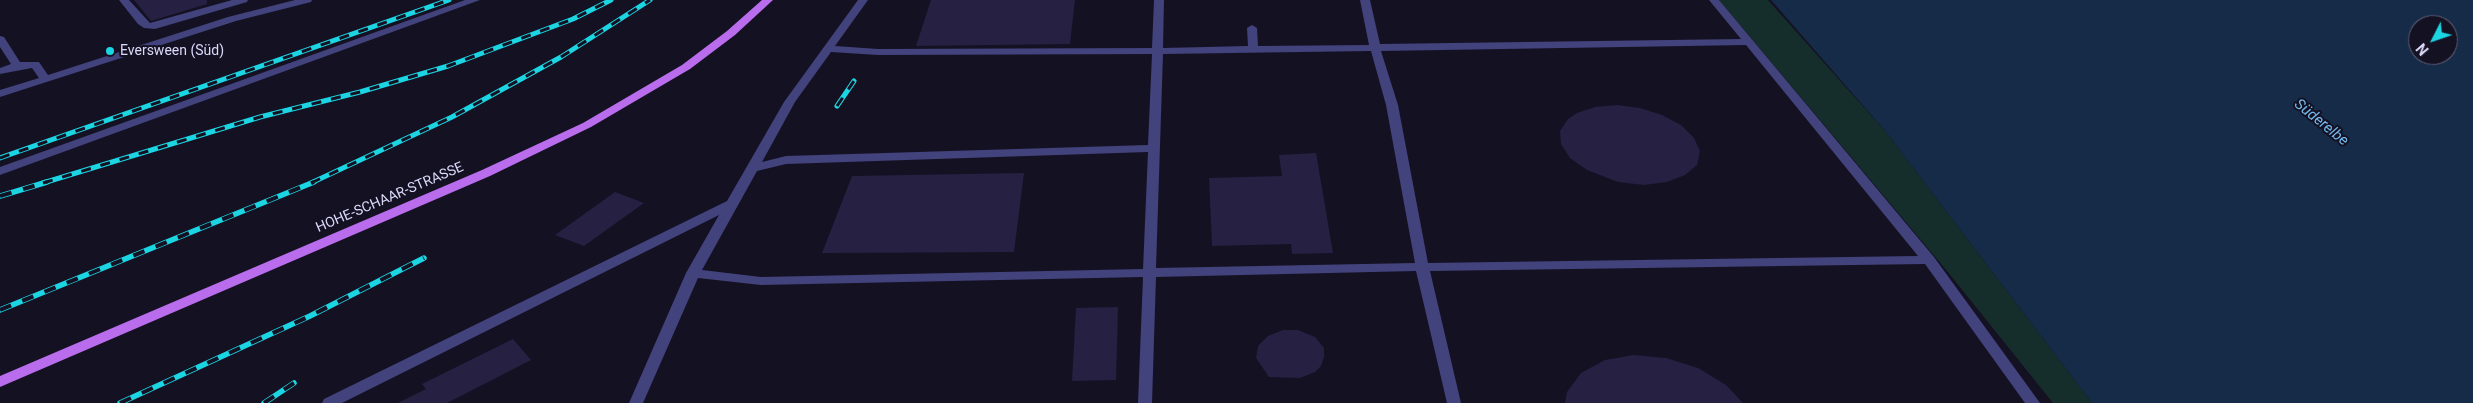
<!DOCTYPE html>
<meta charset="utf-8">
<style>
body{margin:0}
#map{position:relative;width:2473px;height:403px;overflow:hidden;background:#141123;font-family:Roboto,sans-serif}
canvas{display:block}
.north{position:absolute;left:2408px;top:15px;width:50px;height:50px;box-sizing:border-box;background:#141123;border:1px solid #646179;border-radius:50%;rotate:229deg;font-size:14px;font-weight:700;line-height:20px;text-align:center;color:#dbd9fa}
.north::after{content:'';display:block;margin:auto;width:18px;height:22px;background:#1cd5e2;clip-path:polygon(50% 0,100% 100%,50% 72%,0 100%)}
</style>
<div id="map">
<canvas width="2473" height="403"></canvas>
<div class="north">N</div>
</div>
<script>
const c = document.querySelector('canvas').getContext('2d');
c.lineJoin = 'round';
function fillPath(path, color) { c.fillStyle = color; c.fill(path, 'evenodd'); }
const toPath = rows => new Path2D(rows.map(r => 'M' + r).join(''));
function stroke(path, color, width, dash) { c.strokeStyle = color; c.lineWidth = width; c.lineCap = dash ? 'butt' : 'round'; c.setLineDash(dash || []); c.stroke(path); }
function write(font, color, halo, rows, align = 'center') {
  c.font = font + ' Roboto,sans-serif'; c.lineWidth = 4; c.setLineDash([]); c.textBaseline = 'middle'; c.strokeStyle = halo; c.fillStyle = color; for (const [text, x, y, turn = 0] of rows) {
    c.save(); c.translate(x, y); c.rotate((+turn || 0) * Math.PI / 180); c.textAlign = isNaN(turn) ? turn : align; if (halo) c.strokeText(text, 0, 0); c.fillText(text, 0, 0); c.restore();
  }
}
const green = toPath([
 [1719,0,1768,0,1886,132,2092,403,2053,403,1947,271]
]);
const water = toPath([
 [1771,0,2473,0,2473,403,2092,403,1886,132],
 [2418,25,2448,25,2448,55,2418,55]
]);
const building = toPath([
 [134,0,207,0,207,4,151,21],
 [931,0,1075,0,1070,44,916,46],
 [1617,105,1640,108,1662,115,1681,125,1694,138,1700,151,1697,165,1685,175,1667,182,1644,185,1618,182,1587,170,1570,158,1561,144,1560,131,1568,119,1577,113,1595,107],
 [1316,153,1333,253,1292,254,1291,244,1212,246,1209,178,1282,176,1279,155],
 [1024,173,1014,252,822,253,852,176],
 [615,192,644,203,584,246,555,235],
 [1118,307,1116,380,1072,381,1076,308],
 [1283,330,1298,330,1315,337,1324,348,1324,357,1321,366,1315,372,1300,378,1269,377,1256,358,1258,346,1268,336],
 [513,339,531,360,447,403,398,403,426,389,422,384],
 [1634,355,1666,358,1698,368,1726,385,1743,403,1565,403,1567,392,1581,373,1605,360]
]);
const minor = toPath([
 [119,0,129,0,150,23,232,0,248,0,247,2,155,29,144,28,138,24,119,0],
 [295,0,312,0,311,2,236,21,0,97,0,90,39,78,32,68,0,74,0,68,11,64,0,47,0,36,4,37,20,62,39,62,48,75,228,17,295,0],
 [465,0,480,0,0,175,0,167,465,0],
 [858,0,868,0,835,46,878,49,1152,48,1154,0,1164,0,1163,48,1248,46,1247,28,1252,25,1257,28,1258,46,1369,45,1360,0,1370,0,1380,44,1741,39,1709,0,1719,0,1934,257,2040,403,2025,403,1925,264,1430,271,1461,403,1447,403,1416,271,1156,277,1152,403,1138,403,1143,277,761,285,698,278,643,403,629,403,686,273,719,215,342,403,322,403,324,399,727,201,784,102,858,0],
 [1746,45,1918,256,1428,263,1398,105,1381,51,1746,45],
 [1371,51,1386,105,1415,263,1156,268,1163,54,1371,51],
 [831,52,878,55,1152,54,1148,145,786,156,762,162,795,102,831,52],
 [1148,152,1143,269,761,277,702,270,757,171,786,164,1148,152]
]);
const major = toPath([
 [762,0,773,0,735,35,690,69,591,127,490,176,0,387,0,376,482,170,583,123,682,65,727,31,762,0]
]);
const railFar1 = toPath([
 [837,106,854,81],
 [0,158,449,0],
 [43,183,260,117,360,92,448,66,573,19,611,0],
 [311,183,452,117,561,57,650,0]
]);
const rail = toPath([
 [0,196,47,182],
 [0,310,314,182],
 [120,403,310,316,424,258],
 [264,403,294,383]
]);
const markers = [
 [110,51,5,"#1cd5e2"]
];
const poiNames = [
 ["Eversween (Süd)",120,51]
];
const streetNames = [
 ["HOHE-SCHAAR-STRASSE",390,198,-23]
];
const waterNames = [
 ["Süderelbe",2321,123,39]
];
fillPath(green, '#152d2b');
fillPath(water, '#162b48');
fillPath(building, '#262042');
fillPath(minor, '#42427c');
fillPath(major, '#b96ded');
stroke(railFar1, '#1cd5e2', 5);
stroke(rail, '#1cd5e2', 5.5);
stroke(railFar1, '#141123', 3, [10]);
stroke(rail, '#141123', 4, [12]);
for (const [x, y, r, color] of markers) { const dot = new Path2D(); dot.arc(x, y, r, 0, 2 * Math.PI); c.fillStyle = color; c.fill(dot); stroke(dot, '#141123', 2); }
write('14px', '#dbd9fa', '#141123', poiNames, 'left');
write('14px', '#dbd9fa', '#141123', streetNames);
write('italic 15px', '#73b9ed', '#141123', waterNames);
</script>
